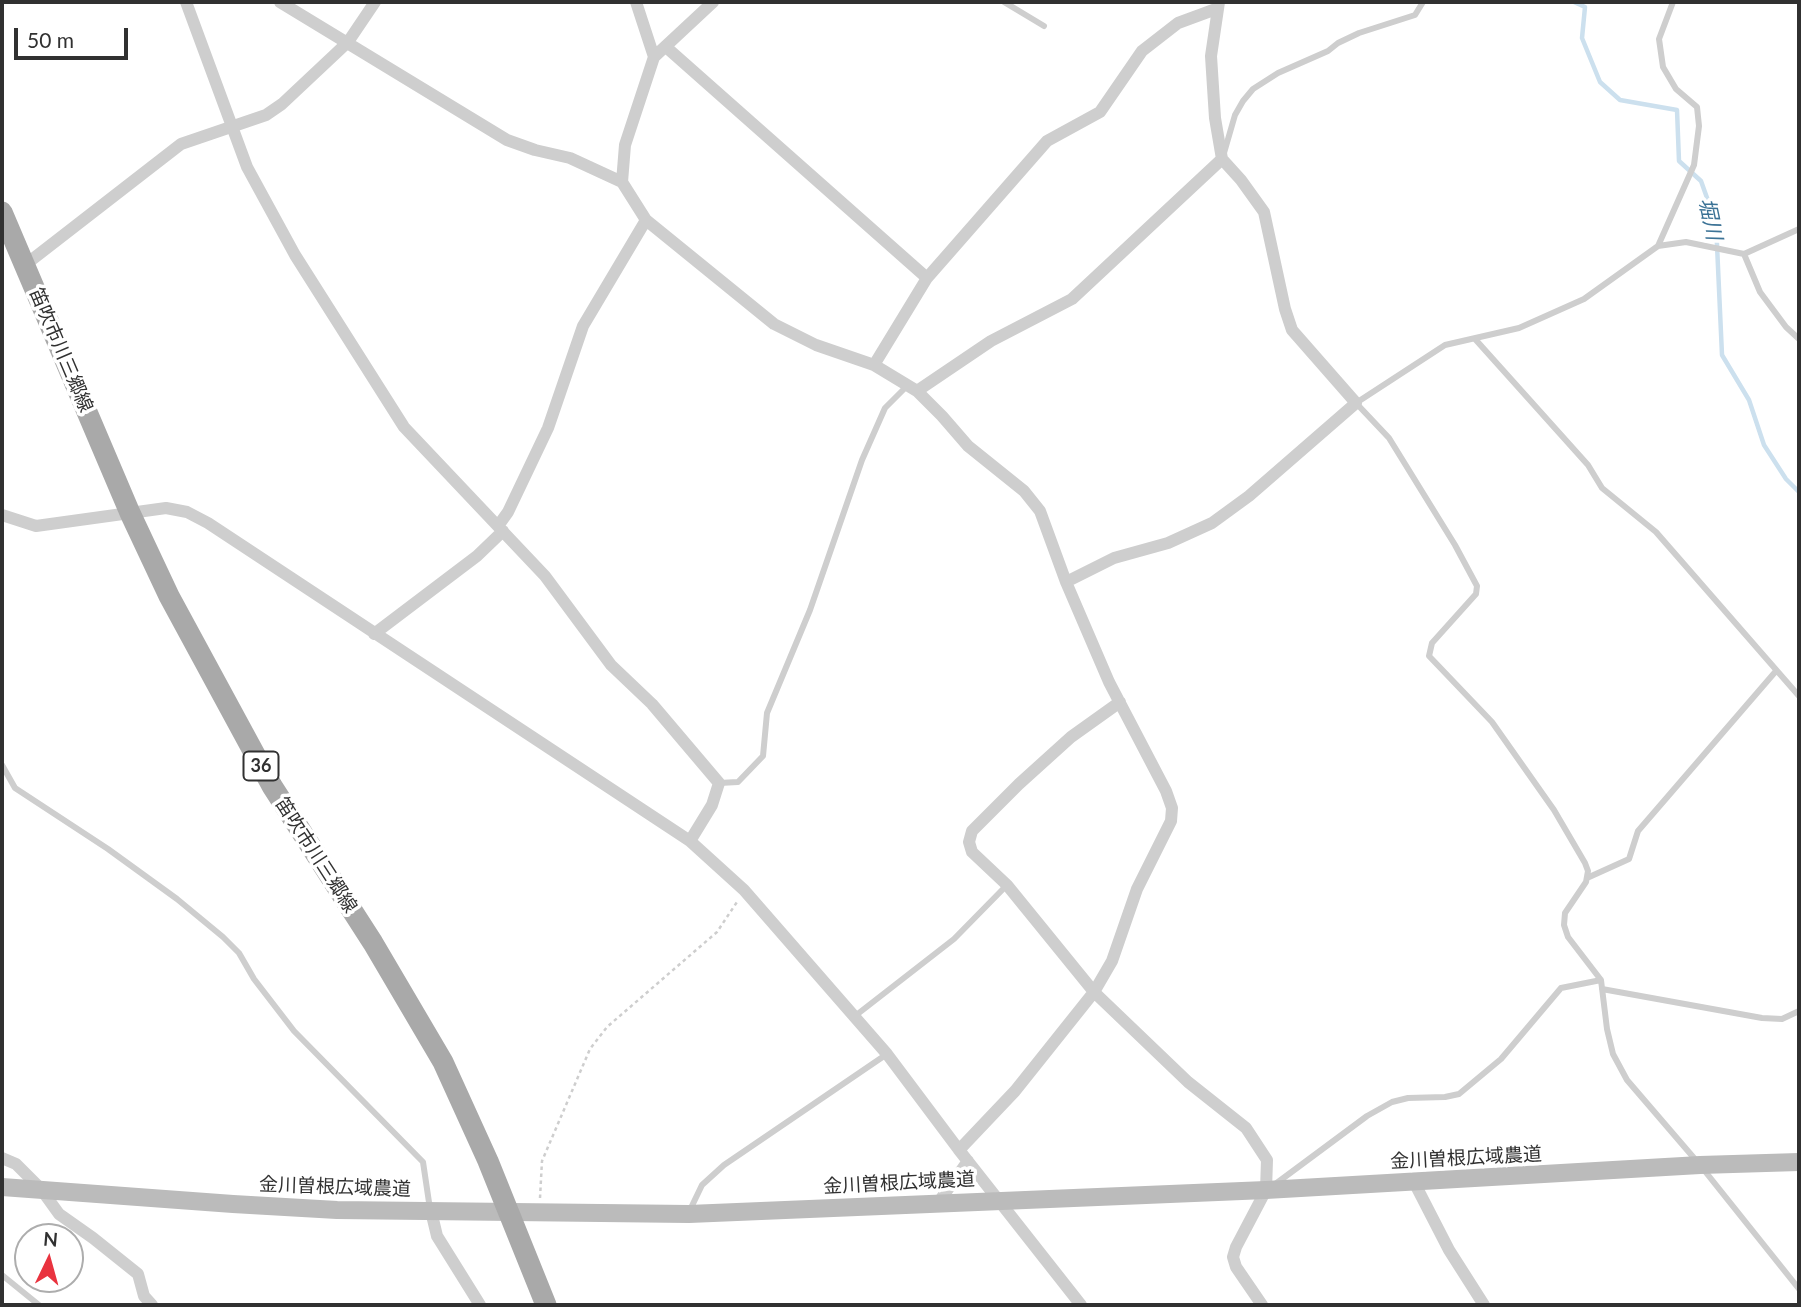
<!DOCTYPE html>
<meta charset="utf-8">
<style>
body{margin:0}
#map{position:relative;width:1801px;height:1307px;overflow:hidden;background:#fff;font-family:Lato,sans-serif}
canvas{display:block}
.frame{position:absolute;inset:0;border:4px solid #313131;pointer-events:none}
.north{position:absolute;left:14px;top:1223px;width:70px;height:70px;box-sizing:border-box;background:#fff;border:2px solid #adadad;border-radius:50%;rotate:5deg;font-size:19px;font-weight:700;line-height:28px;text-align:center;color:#313131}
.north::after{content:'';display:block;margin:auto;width:24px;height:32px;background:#e9333f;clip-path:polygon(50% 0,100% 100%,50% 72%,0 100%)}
.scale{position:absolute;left:14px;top:28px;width:114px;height:32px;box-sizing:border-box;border:4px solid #313131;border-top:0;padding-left:9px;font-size:21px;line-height:24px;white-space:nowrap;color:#313131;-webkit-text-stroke:5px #fff;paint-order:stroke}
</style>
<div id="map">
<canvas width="1801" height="1307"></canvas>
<div class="frame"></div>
<div class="north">N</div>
<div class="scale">50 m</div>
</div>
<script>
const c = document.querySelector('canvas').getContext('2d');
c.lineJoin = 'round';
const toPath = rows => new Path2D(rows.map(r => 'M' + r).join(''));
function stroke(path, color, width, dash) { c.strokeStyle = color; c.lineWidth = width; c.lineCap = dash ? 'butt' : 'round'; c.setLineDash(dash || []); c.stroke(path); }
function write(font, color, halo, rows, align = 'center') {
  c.font = font + ' Lato,"Noto Sans JP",sans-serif'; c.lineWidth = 7; c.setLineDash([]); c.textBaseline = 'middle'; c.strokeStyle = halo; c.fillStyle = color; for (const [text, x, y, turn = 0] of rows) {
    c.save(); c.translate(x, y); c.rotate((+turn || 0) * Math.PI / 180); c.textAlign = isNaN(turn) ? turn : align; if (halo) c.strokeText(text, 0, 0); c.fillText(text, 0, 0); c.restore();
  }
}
const stream = toPath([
 [1574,2,1585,7,1582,38,1600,82,1620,100,1677,110,1679,161,1701,181,1716,223,1722,355,1749,400,1764,445,1786,479,1799,492]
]);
const path = toPath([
 [540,1198,542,1161,590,1049,607,1027,717,932,737,902]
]);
const lane = toPath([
 [1004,2,1044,26],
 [1224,153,1235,115,1243,101,1253,89,1278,73,1328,51,1338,43,1359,33,1415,15,1423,2],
 [1799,229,1744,254,1686,242,1658,246,1584,299,1519,328,1445,345,1356,403,1389,438,1455,545,1477,586,1476,594,1432,643,1429,656,1492,722,1554,810,1585,863,1588,871,1586,882,1565,913,1564,925,1568,937,1601,980,1607,1029,1613,1054,1627,1080,1700,1165,1799,1289],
 [1658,246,1694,165,1699,126,1697,107,1676,89,1663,67,1659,39,1673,2],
 [1744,254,1760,292,1786,327,1799,339],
 [1475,339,1588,465,1602,488,1656,532,1799,696],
 [2,765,15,788,108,849,177,899,223,937,239,953,254,979,294,1031,423,1162,430,1209],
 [719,783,738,782,763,756,767,713,810,610,862,460,885,408,908,385],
 [1587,878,1629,859,1638,831,1776,671],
 [1602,989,1762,1018,1782,1019,1799,1011],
 [855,1016,954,939,1007,885],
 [1274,1185,1367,1116,1392,1102,1408,1098,1445,1097,1459,1094,1501,1059,1561,988,1601,980],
 [689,1212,702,1185,724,1165,887,1054],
 [2,1275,39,1305]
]);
const street = toPath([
 [186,2,247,167,295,255,404,427,545,576,611,665,652,704,719,783,712,805,690,841],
 [280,2,507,140,535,150,570,158,622,182,646,220,774,324,816,345,874,365,917,391,942,416,968,446,1024,491,1040,511,1066,582,1109,682,1166,791,1172,808,1171,821,1137,889,1112,961,1094,992,1015,1091,959,1150],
 [636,2,654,57],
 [666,47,927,278],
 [622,182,625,145,654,57,713,2],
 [25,265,181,144,266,115,282,104,348,42,375,2],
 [874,365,927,278,1047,141,1100,112,1142,51,1178,23,1216,9],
 [917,391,991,341,1072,299,1222,159],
 [2,515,36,526,166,508,187,512,208,523,690,841,744,890,887,1054,959,1150,1081,1305],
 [498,526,508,512,548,428,583,326,646,220],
 [1066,582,1114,558,1168,543,1212,523,1249,496,1356,403,1292,330,1285,309,1264,212,1241,180,1222,159,1215,118,1211,56,1219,2],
 [374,634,477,556,503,531],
 [1120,702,1071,737,1019,784,972,831,969,842,972,852,1007,885,1094,992,1188,1082,1246,1128,1267,1160,1266,1190,1236,1247,1233,1257,1236,1267,1262,1305],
 [2,1158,16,1164,41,1189,59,1214,93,1238,138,1274,144,1296,152,1305],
 [1414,1182,1449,1250,1484,1305],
 [938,1203,968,1161],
 [431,1211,437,1236,480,1305]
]);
const secondary = toPath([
 [2,1187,233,1204,337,1210,689,1214,1266,1190,1700,1165,1799,1162]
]);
const primary = toPath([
 [2,212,130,513,169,596,272,786,373,943,443,1062,488,1161,546,1305]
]);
const shields = [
 [261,766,35]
];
const shieldNames = [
 ["36",261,766]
];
const streetNames = [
 ["笛吹市川三郷線",61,350,67],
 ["笛吹市川三郷線",316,855,57],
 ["金川曽根広域農道",1466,1158,-3],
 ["金川曽根広域農道",899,1183,-3],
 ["金川曽根広域農道",335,1187,2]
];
const waterNames = [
 ["堀川",1710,219,78]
];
stroke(stream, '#cce0ee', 4.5);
stroke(path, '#cecece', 2.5, [3.5, 3.5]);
stroke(lane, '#cecece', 6);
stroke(street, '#cecece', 12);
stroke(secondary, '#bbb', 18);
stroke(primary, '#a9a9a9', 21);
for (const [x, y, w] of shields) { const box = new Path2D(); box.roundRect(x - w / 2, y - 14.5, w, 29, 5); c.fillStyle = '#fff'; c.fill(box); stroke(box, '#313131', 2); }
write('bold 18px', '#313131', null, shieldNames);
write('19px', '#313131', '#fff', streetNames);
write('italic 21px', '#3c7396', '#fff', waterNames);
</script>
